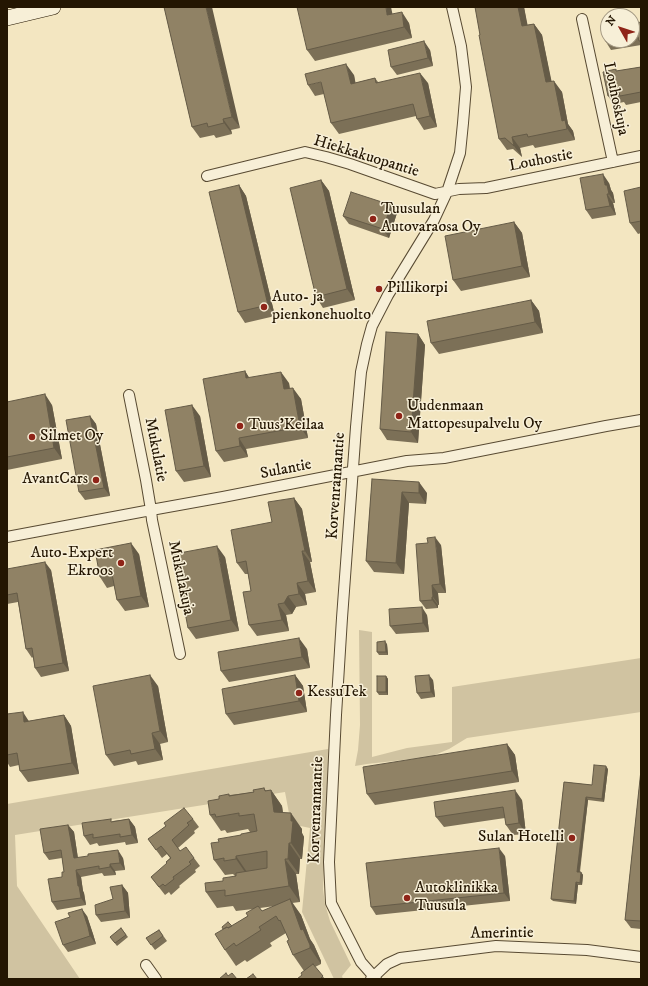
<!DOCTYPE html>
<style>
body{margin:0}
#map{position:relative;width:648px;height:986px;overflow:hidden;background:#f3e6c1;font-family:"IM FELL DW Pica",serif}
canvas{display:block}
.frame{position:absolute;inset:0;border:8px solid #241602;pointer-events:none}
.north{position:absolute;left:600px;top:8px;width:40px;height:40px;box-sizing:border-box;background:#f7efd7;border:1px solid #a39882;border-radius:50%;rotate:309deg;font-size:11px;font-weight:700;line-height:16px;text-align:center;color:#241602}
.north::after{content:'';display:block;margin:auto;width:14px;height:18px;background:#8f2418;clip-path:polygon(50% 0,100% 100%,50% 72%,0 100%)}
</style>
<div id="map">
<canvas width="648" height="986"></canvas>
<div class="frame"></div>
<div class="north">N</div>
</div>
<script>
const c = document.querySelector('canvas').getContext('2d');
c.lineJoin = 'round';
function fillPath(path, color) { c.fillStyle = color; c.fill(path, 'evenodd'); }
const toPath = rows => new Path2D(rows.map(r => 'M' + r).join(''));
function stroke(path, color, width, dash) { c.strokeStyle = color; c.lineWidth = width; c.lineCap = dash ? 'butt' : 'round'; c.setLineDash(dash || []); c.stroke(path); }
function write(font, color, halo, rows, align = 'center') {
  c.font = font + ' "IM FELL DW Pica",serif'; c.lineWidth = 3; c.setLineDash([]); c.textBaseline = 'middle'; c.strokeStyle = halo; c.fillStyle = color; for (const [text, x, y, turn = 0] of rows) {
    c.save(); c.translate(x, y); c.rotate((+turn || 0) * Math.PI / 180); c.textAlign = isNaN(turn) ? turn : align; if (halo) c.strokeText(text, 0, 0); c.fillText(text, 0, 0); c.restore();
  }
}
const green = toPath([
 [359,630,372,632,372,757,407,748,452,742,452,687,641,658,641,712,467,738,449,749,430,757,367,764,355,766,358,750,360,725],
 [328,749,327,804,323,889,325,904,330,921,351,965,342,976,343,979,334,979,302,912,310,828,291,824,285,792,15,835,17,886,80,979,7,979,7,804]
]);
const street = toPath([
 [582,19,613,162],
 [207,176,305,152,326,157,350,164,435,194,459,189,486,188,641,156],
 [129,395,146,480,151,510,152,520,180,654],
 [7,537,151,510,223,497,407,461,444,458,606,426,641,420],
 [146,965,156,979],
 [371,979,387,964,400,958,496,946,587,950,641,957],
 [376,979,361,962,331,903,329,862,336,715,342,618,356,427,361,372,367,344,372,326,388,295,434,220,447,192,460,153,463,123,466,87,461,46,452,7]
]);
const secondary = toPath([
 [7,18,53,7]
]);
const wall = toPath([
 [164,7,240,128,231,130,232,134,216,138,214,135,200,138,192,127],
 [475,7,524,7,527,25,534,24,542,35,551,81,562,92,568,124,573,131,575,140,535,148,533,145,520,148,522,157,513,149,507,150,499,139],
 [392,14,409,23,412,38,315,61,307,50],
 [641,22,641,45,611,50,606,42,608,40,632,40,632,24],
 [430,50,433,66,397,75,391,67],
 [641,67,641,102,626,105,624,102,614,104,608,96,617,71],
 [354,75,355,83,375,78,378,82,428,83,437,127,424,130,417,119,416,116,339,134,331,123,324,94,315,96,308,85],
 [321,180,329,191,355,300,323,308,316,297],
 [609,183,611,190,613,193,615,203,613,203,616,215,592,219,586,210],
 [239,185,246,196,275,316,245,323,238,312],
 [641,187,641,233,638,234,630,223],
 [391,205,397,213,389,238,349,224,343,216],
 [514,222,522,233,530,277,461,291,453,280],
 [531,300,539,311,543,333,439,354,431,343],
 [418,334,425,345,418,443,387,440,380,429],
 [245,371,249,378,289,383,290,389,301,399,308,438,246,449,248,457,224,462,216,451],
 [7,402,52,405,62,459,7,470],
 [90,416,96,424,110,496,85,500,79,492],
 [200,416,211,477,184,482,176,471],
 [372,479,427,493,426,504,409,503,404,574,374,572,366,561],
 [294,498,302,509,312,562,310,562,316,592,305,594,307,605,296,607,292,614,286,615,289,631,257,636,249,625,251,591,248,574,245,574,237,563,272,522],
 [441,545,446,593,438,593,439,605,438,605,438,608,426,609,420,601],
 [139,554,149,607,125,611,117,600,114,586,107,588,100,577],
 [225,557,239,631,196,639,188,628],
 [7,569,51,570,69,671,41,677,35,668,33,657,32,658,26,649,18,602,7,604],
 [427,615,429,632,396,634,390,626],
 [387,644,388,655,379,655,377,652],
 [307,649,310,668,229,682,221,671],
 [295,675,303,686,307,712,234,725,226,714],
 [386,676,388,679,388,695,379,695,377,692],
 [433,680,435,697,421,699,417,693],
 [158,686,168,742,160,744,163,760,138,765,136,761,114,766,106,755],
 [7,714,29,721,64,715,71,726,79,774,28,782,20,771,19,765,10,767,7,762],
 [507,744,515,755,519,782,375,805,367,794],
 [608,769,604,802,588,800,580,872,581,872,583,875,582,885,578,885,576,904,553,901,551,899,564,782,592,785],
 [641,770,641,929,631,928,625,920],
 [271,790,282,806,283,813,302,829,302,833,304,837,302,859,300,859,299,874,296,874,300,902,292,903,301,915,310,939,314,945,321,961,321,964,315,967,325,979,297,979,302,975,304,971,293,955,289,940,286,933,270,943,272,946,247,962,245,960,236,966,225,950,232,926,248,916,253,909,236,911,233,906,217,908,206,892,223,881,235,876,233,874,225,875,214,860,219,842,250,832,248,829,227,833,225,830,221,831,210,815,219,799,230,795],
 [275,906,262,911,260,908],
 [522,800,526,834,513,835,506,825,505,818,444,827,436,817],
 [129,819,135,827,138,843,126,845,125,842,99,846,97,843,90,845,84,836,113,821],
 [193,819,199,827,194,831,195,833,178,848,180,851,194,858,200,866,195,870,196,872,179,886,180,887,171,895,169,892,165,895,151,877,167,864,166,862,170,858,167,854,162,858,148,839,166,826],
 [68,825,74,832,78,858,123,858,125,870,115,871,116,875,104,876,102,873,81,877,83,891,84,893,86,905,57,910,52,902,64,872,62,858,49,860,44,853],
 [505,856,510,901,376,915,371,907],
 [122,885,128,893,130,918,101,922,96,915,113,899],
 [87,916,93,934,96,944,68,952,63,945],
 [121,928,128,937,117,946,110,937],
 [159,930,167,941,155,950,146,938]
]);
const shadedWall = toPath([
 [206,7,212,7,240,128,232,117],
 [386,7,391,7,395,26,387,15],
 [518,7,524,7,530,37,522,26],
 [402,12,409,23,412,38,404,27],
 [534,24,542,35,554,93,546,82],
 [424,41,430,50,433,66,428,58],
 [346,64,354,75,358,95,351,84],
 [420,73,428,83,437,127,430,116],
 [554,81,562,92,568,124,573,131,575,140,562,121],
 [223,119,231,130,232,134,224,123],
 [512,137,520,148,522,157,514,146],
 [603,174,609,183,611,190,613,193,615,203,609,194,605,185],
 [321,180,329,191,355,300,347,289],
 [239,185,246,196,275,316,268,305],
 [607,194,613,203,616,215,610,206],
 [391,205,397,213,389,238,383,229],
 [514,222,522,233,530,277,522,266],
 [531,300,539,311,543,333,535,322],
 [418,334,425,345,418,443,411,432],
 [245,371,252,382,246,378],
 [281,372,289,383,291,400,284,389],
 [293,388,301,399,308,438,300,427],
 [45,394,52,405,62,459,54,448],
 [192,405,200,416,211,477,204,466],
 [90,416,96,424,110,496,104,488],
 [239,438,246,449,248,457,240,446],
 [419,482,427,493,426,504,419,493],
 [402,492,409,503,404,574,396,563],
 [294,498,302,509,312,562,305,551],
 [435,537,441,545,446,593,440,584],
 [131,543,139,554,149,607,141,596],
 [217,546,225,557,239,631,231,620],
 [302,551,310,562,316,592,308,581],
 [45,562,51,570,69,671,63,663],
 [297,583,305,594,307,605,299,594],
 [432,585,438,593,439,605,433,597],
 [288,596,296,607,292,614,284,603],
 [432,597,438,605,438,608,432,600],
 [278,604,286,615,289,631,282,620],
 [422,607,427,615,429,632,423,623],
 [299,638,307,649,310,668,302,657],
 [385,641,387,644,388,655,386,652],
 [150,675,158,686,168,742,160,731],
 [295,675,303,686,307,712,299,701],
 [429,675,433,680,435,697,431,692],
 [386,676,388,679,388,695,386,692],
 [23,712,30,723,24,722],
 [64,715,71,726,79,774,72,763],
 [152,733,160,744,163,760,155,749],
 [507,744,515,755,519,782,512,771],
 [606,766,608,769,604,802,602,799],
 [264,788,272,800,271,790,282,806,285,828,274,812,265,791],
 [515,790,522,800,526,834,519,823],
 [586,797,588,800,579,875,577,872],
 [291,813,302,829,302,833,304,837,302,859,291,843],
 [129,819,135,827,138,843,132,835],
 [68,825,74,832,79,866,74,858],
 [289,843,300,859,299,874,288,859],
 [499,848,505,856,510,901,504,893],
 [118,850,123,858,125,870,120,863],
 [236,856,247,872,247,875,236,859],
 [285,859,296,874,300,902,289,886],
 [110,864,115,871,116,875,110,867],
 [76,870,81,877,83,891,84,893,86,905,81,898,78,886],
 [581,872,583,875,582,885,580,883],
 [576,882,578,885,576,904,574,901],
 [122,885,128,893,130,918,125,911],
 [290,899,301,915,310,939,314,945,321,961,321,964,310,948,301,930],
 [82,909,87,916,93,934,96,944,90,936]
]);
const building = toPath([
 [164,7,206,7,232,117,223,119,224,123,208,127,207,123,192,127,164,7],
 [297,7,386,7,387,15,402,12,404,27,307,50,297,7],
 [475,7,518,7,522,26,534,24,546,82,554,81,562,121,565,120,567,129,528,137,527,134,512,137,514,146,505,138,499,139,479,35,480,35,475,7],
 [641,22,641,41,639,41,638,37,632,38,632,24,641,22],
 [608,29,608,40,620,40,606,42,605,30,608,29],
 [424,41,428,58,391,67,388,50,424,41],
 [346,64,351,84,375,78,376,83,420,73,430,116,417,119,413,104,331,123,321,82,308,85,305,74,346,64],
 [641,67,641,92,620,96,619,93,608,96,603,72,616,69,616,71,641,67],
 [603,174,605,185,607,185,609,194,607,194,610,206,586,210,580,178,603,174],
 [321,180,347,289,316,297,290,188,321,180],
 [239,185,268,305,238,312,209,192,239,185],
 [641,187,641,221,630,223,624,191,641,187],
 [351,192,391,205,383,229,343,216,351,192],
 [514,222,522,266,453,280,445,236,514,222],
 [531,300,535,322,431,343,427,321,531,300],
 [386,332,418,334,411,432,380,429,386,332],
 [245,371,246,378,281,372,284,389,293,388,300,427,239,438,240,446,216,451,203,379,245,371],
 [45,394,54,448,7,457,7,402,45,394],
 [192,405,204,466,176,471,165,410,192,405],
 [90,416,104,488,79,492,66,420,90,416],
 [372,479,419,482,419,493,402,492,396,563,366,561,372,479],
 [294,498,305,551,302,551,308,581,297,583,299,594,288,596,284,603,278,604,282,620,249,625,243,592,251,591,246,561,237,563,231,530,272,522,268,502,294,498],
 [435,537,440,584,432,585,433,597,432,597,432,600,420,601,416,544,428,543,427,538,435,537],
 [131,543,141,596,117,600,112,574,100,577,95,550,131,543],
 [217,546,231,620,188,628,174,554,217,546],
 [45,562,63,663,35,668,32,648,26,649,17,593,7,595,7,569,45,562],
 [422,607,423,623,390,626,389,609,422,607],
 [299,638,302,657,221,671,218,652,299,638],
 [385,641,386,652,377,652,377,642,385,641],
 [150,675,160,731,152,733,155,749,131,754,130,750,106,755,93,686,150,675],
 [295,675,299,701,226,714,222,689,295,675],
 [429,675,431,692,417,693,415,676,429,675],
 [377,676,386,676,386,692,377,692,377,676],
 [23,712,24,722,64,715,72,763,20,771,17,753,7,755,7,714,23,712],
 [507,744,512,771,367,794,363,767,507,744],
 [594,765,606,766,602,799,586,797,577,872,581,872,580,883,576,882,574,901,551,899,564,782,592,785,594,765],
 [641,770,641,921,625,920,641,770],
 [264,788,265,791,271,790,274,812,291,813,291,821,293,821,291,843,289,843,288,859,285,859,289,886,225,896,225,890,206,892,205,883,223,881,223,878,236,876,236,873,267,868,267,851,236,856,236,859,224,861,224,858,214,860,211,843,219,842,218,839,241,835,241,834,257,831,254,814,239,816,239,813,216,817,215,814,210,815,208,801,219,799,219,796,229,794,229,796,254,792,253,790,264,788],
 [515,790,519,823,506,825,503,807,436,817,434,802,515,790],
 [184,808,193,819,187,823,189,825,172,840,180,851,186,847,194,858,189,862,191,864,173,877,174,879,165,886,163,884,159,887,151,877,167,863,166,862,171,858,161,846,156,850,148,839,166,826,164,823,184,808],
 [111,819,111,822,129,819,132,835,120,837,120,834,93,838,93,834,84,836,82,823,111,819],
 [68,825,74,858,88,856,88,854,118,850,120,863,110,864,110,867,99,869,99,866,76,870,78,886,79,886,81,898,52,902,48,879,62,877,62,872,64,872,61,850,44,853,40,829,68,825],
 [499,848,504,893,371,907,366,863,499,848],
 [122,885,125,911,96,915,95,905,113,899,110,887,122,885],
 [290,899,301,930,303,929,310,945,310,948,293,955,287,941,289,940,280,920,279,921,276,916,259,927,261,930,236,946,234,943,225,950,215,934,227,927,228,928,248,916,246,913,258,906,262,911,290,899],
 [82,909,88,927,90,936,63,945,55,922,70,917,68,913,82,909],
 [228,922,232,926,228,928,227,927,223,929,222,927,228,922],
 [121,928,126,935,115,943,110,937,121,928],
 [159,930,163,936,151,945,146,938,159,930],
 [313,964,323,976,320,979,297,979,302,975,301,973,313,964],
 [226,973,228,976,232,973,237,979,219,979,226,973],
 [253,974,257,979,246,979,253,974]
]);
const markers = [
 [373,219,4,"#8f2418"],
 [379,289,4,"#8f2418"],
 [264,307,4,"#8f2418"],
 [399,416,4,"#8f2418"],
 [240,426,4,"#8f2418"],
 [32,437,4,"#8f2418"],
 [96,480,4,"#8f2418"],
 [121,563,4,"#8f2418"],
 [299,693,4,"#8f2418"],
 [572,838,4,"#8f2418"],
 [407,898,4,"#8f2418"]
];
const streetNames = [
 ["Louhoskuja",615,99,78],
 ["Hiekkakuopantie",366,157,17],
 ["Louhostie",541,161,-11],
 ["Mukulatie",155,450,79],
 ["Sulantie",286,470,-11],
 ["Korvenrannantie",337,486,-86],
 ["Mukulakuja",180,578,78],
 ["Korvenrannantie",317,810,-88],
 ["Amerintie",502,934,-1]
];
const poiNames = [
 ["Tuusulan",381,210],
 ["Autovaraosa Oy",381,228],
 ["Pillikorpi",387,289],
 ["Auto- ja",272,298],
 ["pienkonehuolto",272,316],
 ["Uudenmaan",407,407],
 ["Mattopesupalvelu Oy",407,425],
 ["Tuus'Keilaa",248,426],
 ["Silmet Oy",40,437],
 ["AvantCars",88,480,"right"],
 ["Auto-Expert",113,554,"right"],
 ["Ekroos",113,572,"right"],
 ["KessuTek",307,693],
 ["Sulan Hotelli",564,838,"right"],
 ["Autoklinikka",415,889],
 ["Tuusula",415,907]
];
fillPath(green, '#d0c3a1');
stroke(street, '#584a32', 12);
stroke(secondary, '#241602', 16);
stroke(street, '#f7efd7', 10);
stroke(secondary, '#f7efd7', 15);
fillPath(wall, '#7c7057');
fillPath(shadedWall, '#655b47');
fillPath(building, '#908265');
stroke(building, '#655b47', 1);
for (const [x, y, r, color] of markers) { const dot = new Path2D(); dot.arc(x, y, r, 0, 2 * Math.PI); c.fillStyle = color; c.fill(dot); stroke(dot, '#f7efd7', 1.5); }
write('16px', '#241602', '#f7efd7', streetNames);
write('16px', '#241602', '#f7efd7', poiNames, 'left');
</script>
